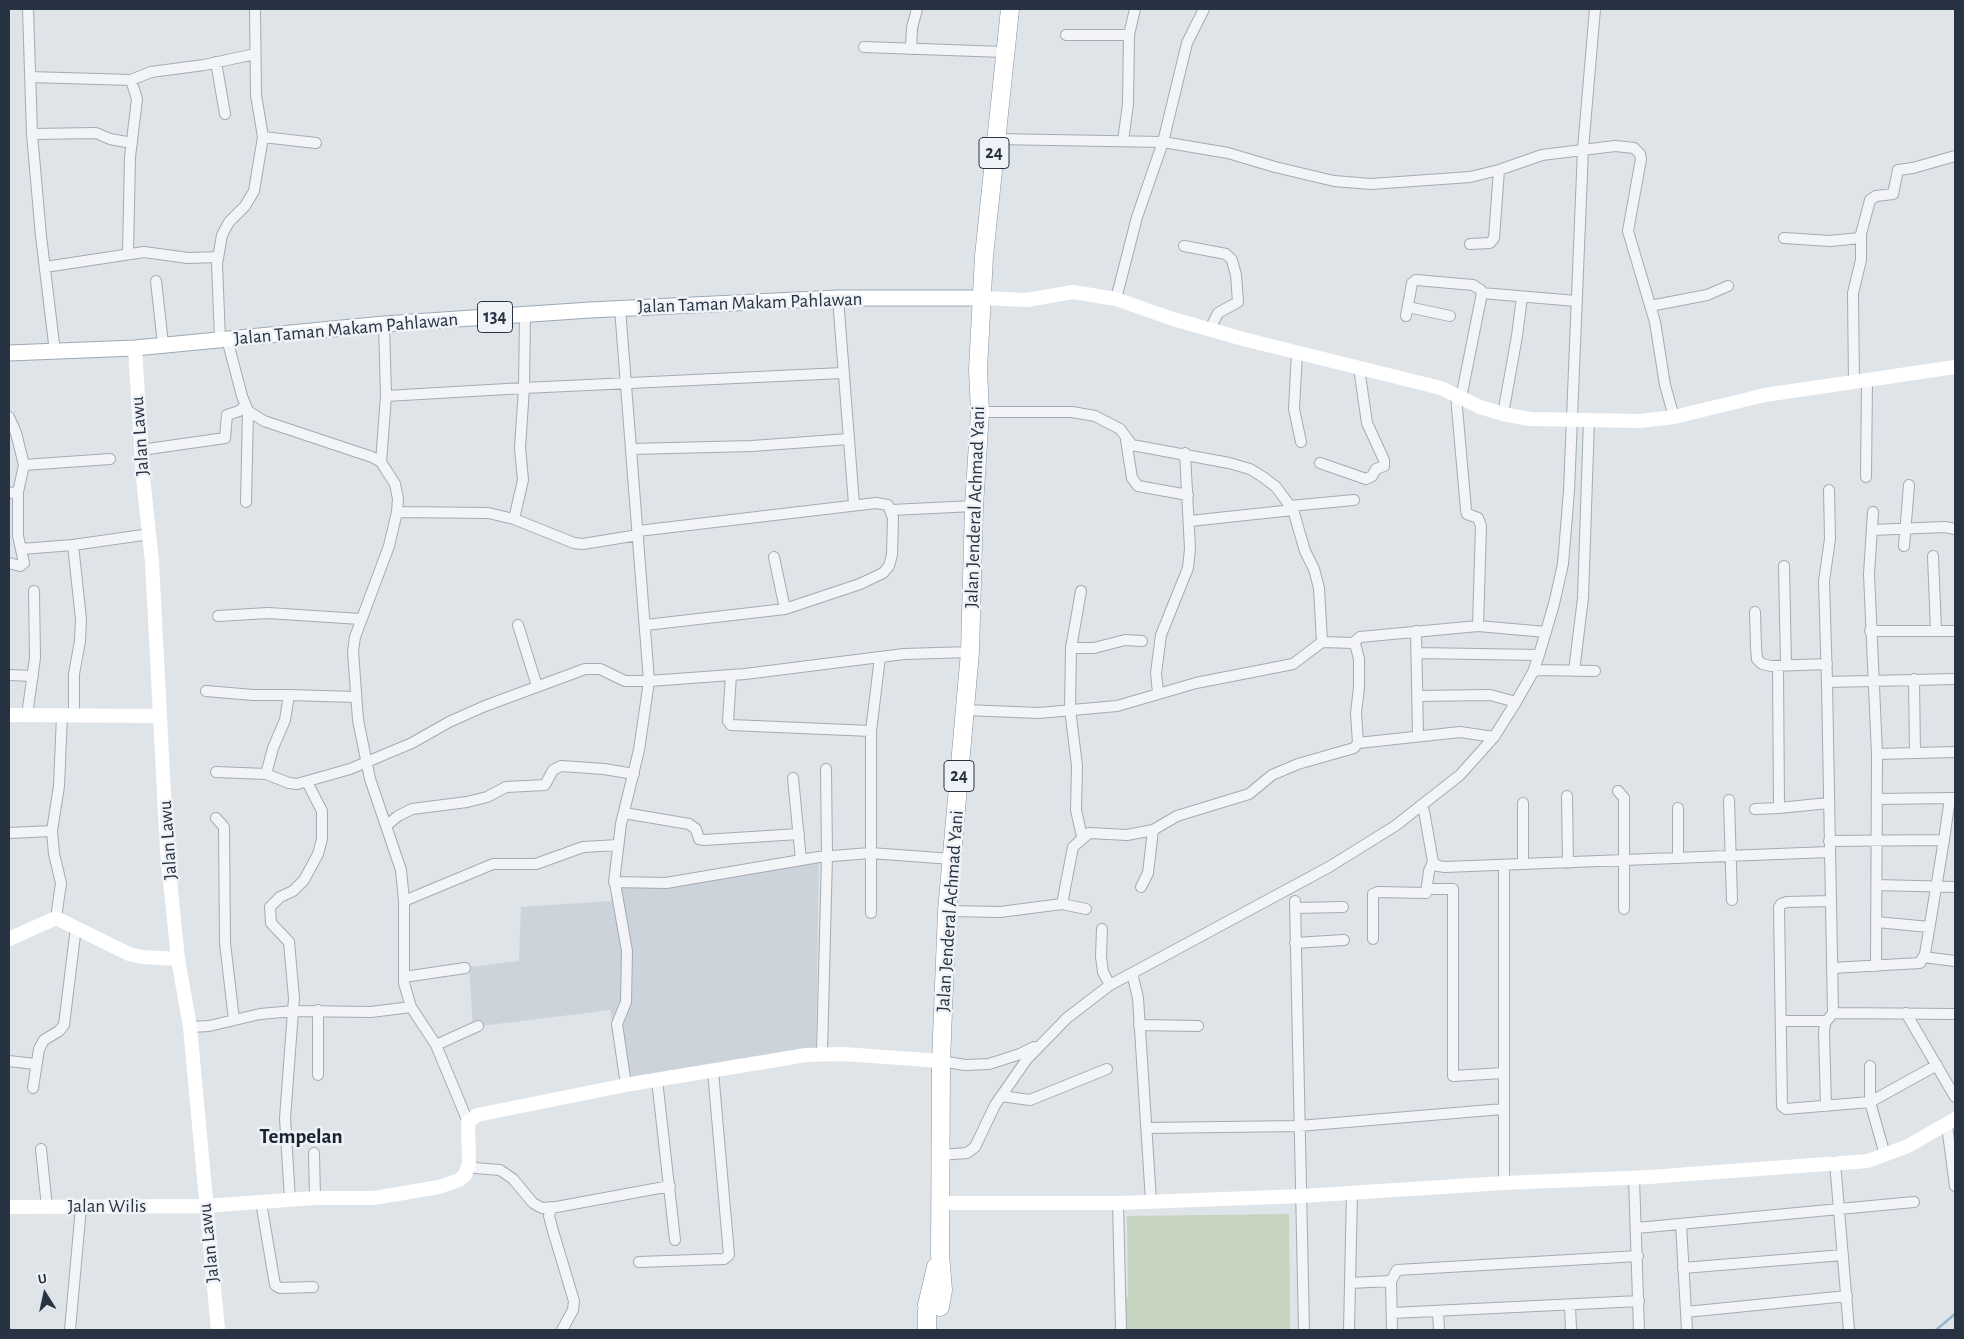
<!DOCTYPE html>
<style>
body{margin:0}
#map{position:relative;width:1964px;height:1339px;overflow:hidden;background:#dfe4e9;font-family:"Alegreya Sans",sans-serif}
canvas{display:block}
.frame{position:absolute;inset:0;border:10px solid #273242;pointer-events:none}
.north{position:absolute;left:20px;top:1269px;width:50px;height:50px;-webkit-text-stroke:4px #eff3f7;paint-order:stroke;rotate:350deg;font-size:14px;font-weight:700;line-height:20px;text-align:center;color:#273242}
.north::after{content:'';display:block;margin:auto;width:18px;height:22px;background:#273242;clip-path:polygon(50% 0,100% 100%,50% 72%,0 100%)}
</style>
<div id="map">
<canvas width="1964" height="1339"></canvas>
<div class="frame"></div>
<div class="north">U</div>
</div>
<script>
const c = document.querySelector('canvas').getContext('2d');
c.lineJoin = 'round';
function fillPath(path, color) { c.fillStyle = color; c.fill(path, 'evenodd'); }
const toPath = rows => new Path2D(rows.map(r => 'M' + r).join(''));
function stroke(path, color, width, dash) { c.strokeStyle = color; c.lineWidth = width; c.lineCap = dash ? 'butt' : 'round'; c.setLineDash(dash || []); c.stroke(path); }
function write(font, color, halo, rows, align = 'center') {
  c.font = font + ' "Alegreya Sans",sans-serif'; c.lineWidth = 5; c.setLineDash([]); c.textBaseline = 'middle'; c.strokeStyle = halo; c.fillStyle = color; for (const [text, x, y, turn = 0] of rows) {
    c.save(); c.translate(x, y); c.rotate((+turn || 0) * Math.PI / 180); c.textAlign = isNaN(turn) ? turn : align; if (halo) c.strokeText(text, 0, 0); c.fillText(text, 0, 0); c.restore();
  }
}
const built = toPath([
 [819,857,816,1049,621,1081,610,1010,473,1027,469,967,519,961,521,907,611,901,612,885]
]);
const green = toPath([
 [1289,1214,1290,1330,1118,1330,1118,1297,1128,1297,1127,1216]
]);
const stream = toPath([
 [1936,1330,1955,1314]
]);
const street = toPath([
 [28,9,32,134,41,236,55,352],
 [1066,35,1129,35],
 [864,47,1004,52],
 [911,49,912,28,917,9],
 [216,62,225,114],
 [30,77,131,80,151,72,204,65,255,54],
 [32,134,96,133,110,139,132,143],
 [263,137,316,143],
 [995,139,1163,142,1228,153,1275,167,1334,181,1371,184,1470,177,1499,170,1542,155,1615,146,1634,148,1640,154,1641,159,1628,231,1655,322,1665,385,1674,417],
 [1123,141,1128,104,1129,35,1135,9],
 [1784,238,1830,241,1860,238],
 [1470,244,1490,243,1494,238,1499,170],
 [1184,246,1226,254,1232,260,1236,275,1238,302,1218,313,1210,329],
 [128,253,130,157,137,99,131,80],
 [45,267,144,252,188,258,218,257],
 [156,281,163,344],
 [1482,293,1576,301],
 [838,298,854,504],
 [1116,299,1137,217,1163,142,1187,43,1204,9],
 [1650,306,1707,295,1728,286],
 [1408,307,1450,316],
 [620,308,649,681,639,750,621,824,614,882,666,883,819,857,870,853,952,859],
 [1406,316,1412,283,1416,280,1473,285,1481,290,1482,293,1461,398],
 [220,339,217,264,222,235,229,222,245,206,254,191,263,137,256,95,255,11],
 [227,339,242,396,248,411,264,421,372,457,381,462,395,484,398,499,397,512,389,546,355,637,353,651,358,720,370,779,401,870,404,901,404,983,411,1007,436,1045,468,1122],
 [1297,352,1294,409,1301,442],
 [1854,383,1853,293,1861,260,1861,234,1870,200,1876,196,1893,194,1898,170,1913,168,1955,156],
 [386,396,524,388,525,314],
 [1456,396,1466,510,1467,514,1478,518,1481,526,1478,626],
 [980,412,1072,412,1095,416,1120,429,1132,445,1229,463,1250,469,1263,477,1276,487,1293,510,1305,551,1314,569,1319,588,1322,642],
 [1503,414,1517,336,1522,297],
 [9,417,16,433,24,465,18,492,9,493],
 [1126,440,1132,478,1138,486,1188,495],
 [631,449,752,446,849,439],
 [141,450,225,438,227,415,239,411,245,406],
 [381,462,386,396,384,324],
 [1320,463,1366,479,1372,476,1376,469,1384,466,1384,460,1367,423,1359,368],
 [24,465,110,459],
 [1866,477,1867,381],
 [246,502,248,411],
 [1290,506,1354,500],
 [891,510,974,506],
 [397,512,488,513,514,519,574,543,583,544,638,535],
 [1873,512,1869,574,1877,754,1876,966],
 [514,519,523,480,520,448,524,388,842,373],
 [1190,521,1293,510],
 [1872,530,1945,527,1955,529],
 [638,531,876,503,888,505,893,518,892,555,889,566,883,573,860,584,785,609,646,625],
 [73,545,81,619,80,641,74,674,74,715],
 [1904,546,1909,485],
 [21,549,73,545,150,534],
 [1933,556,1936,631],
 [774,557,785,609],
 [9,563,20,566,24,563,18,536,18,492],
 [1784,566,1786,665],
 [1081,591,1071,648,1070,709,1077,766,1076,810,1082,837],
 [1755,612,1756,647,1757,659,1762,664,1771,666,1827,664],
 [218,616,268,613,360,619],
 [518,625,537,686],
 [1416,631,1418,736],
 [1870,631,1955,631],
 [1353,643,1360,637,1478,626,1546,632],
 [1071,648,1094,648,1125,640,1142,641],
 [1416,653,1539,655],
 [1778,666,1779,808,1828,803],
 [1574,671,1583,598,1589,420],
 [1533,672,1538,670,1595,671],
 [9,675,33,676],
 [731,675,728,721,731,725,871,731],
 [1914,679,1915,753],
 [1955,679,1827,682,1833,1013,1955,1014],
 [1827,682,1824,581,1830,539,1829,490],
 [206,691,253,695,289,695],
 [1158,693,1156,673,1161,635,1188,568,1190,549,1185,453],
 [1417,696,1490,695,1516,702],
 [356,697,289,695,285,720,273,748,266,774,289,783,297,784,350,769,412,743,449,722,485,706,585,669,600,669,625,681,649,681,745,674,904,654,970,652],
 [27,715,35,658,34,591],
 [1358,743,1460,732,1494,737],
 [1877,754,1955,752],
 [216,772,266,774],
 [793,778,801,860],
 [1618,791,1624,798,1624,909],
 [1567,796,1568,863],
 [1877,799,1954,798],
 [1729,800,1732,900],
 [1523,803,1523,864],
 [1420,806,1424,811,1433,862,1438,866,1445,867,1829,852],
 [1678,808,1678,857],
 [1755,809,1779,808],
 [624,813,689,824,696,829,699,839,704,840,799,834],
 [216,818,224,827,225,943,234,1020],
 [387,825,398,816,412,809,467,802,487,797,506,787,545,785,553,770,561,766,604,769,634,774],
 [9,833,52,831],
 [1829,841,1944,840,1950,798],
 [615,883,627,951,626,1002,617,1024,626,1085],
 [1877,885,1955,887],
 [1141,887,1148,873,1153,830],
 [1432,889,1453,889,1453,1076,1503,1073],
 [404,901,493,864,536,864,583,847,618,845],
 [1295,901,1304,1330],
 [1830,901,1787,902,1781,904,1779,907,1782,1106,1786,1109,1870,1102,1937,1065],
 [1062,904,1086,909],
 [1295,908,1343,907],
 [947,911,1000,912,1062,904,1073,847,1089,833,1127,835,1153,830,1177,816,1249,794,1272,775,1298,764,1354,748,1358,743,1356,713,1359,687,1359,659,1356,647,1353,643,1322,642,1293,664,1196,683,1117,706,1039,713,965,710],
 [871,913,871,731,880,657],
 [56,918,61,883,54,854,52,831,59,786,62,715],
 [1877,922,1929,927],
 [1102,929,1101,957,1103,972,1110,985],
 [1373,939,1373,894,1378,892,1426,893,1429,871,1433,862],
 [1295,943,1344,940],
 [1923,957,1955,961],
 [1832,968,1920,963,1925,954,1944,840],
 [1132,973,1138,998,1151,1201],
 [404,977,465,968],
 [1906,1013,1955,1097],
 [1783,1021,1826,1021],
 [1139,1025,1198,1026],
 [190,1027,209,1026,260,1014,294,1011,371,1012,411,1007],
 [436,1045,478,1026],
 [822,1053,827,856,826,769],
 [9,1061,35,1064],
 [941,1061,965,1065,989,1064,1020,1054,1034,1047],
 [1870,1066,1870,1102,1885,1155],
 [318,1075,318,1010],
 [657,1080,675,1240],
 [33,1088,39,1049,44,1040,59,1031,64,1025,76,927],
 [1001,1096,1030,1100,1107,1069],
 [1826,1106,1824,1032,1825,1023,1833,1013],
 [1947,1126,1955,1186],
 [1147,1128,1299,1126,1503,1109],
 [41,1149,47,1207],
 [314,1153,315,1198],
 [940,1155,967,1153,975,1147,995,1105,1027,1059,1067,1018,1110,985,1329,867,1395,826,1460,775,1494,737,1516,702,1533,672,1539,655,1554,604,1563,564,1569,491,1583,149,1595,9],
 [1835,1162,1849,1330],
 [469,1163,475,1168,500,1170,513,1179,533,1203,542,1208,553,1207],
 [1634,1178,1639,1330],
 [1504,1183,1504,865],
 [290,1200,285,1118,294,998,289,942,271,923,270,907,280,897,293,891,304,880,318,854,322,839,322,811,307,782],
 [261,1202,275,1285,280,1288,313,1287],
 [1118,1203,1121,1330],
 [1681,1224,1687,1330],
 [1637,1228,1914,1202],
 [639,1262,724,1259,729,1255,713,1071],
 [1683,1268,1843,1255],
 [1350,1283,1391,1281],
 [1570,1305,1571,1330],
 [1438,1311,1439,1330],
 [1686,1312,1847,1296],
 [1392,1313,1639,1301],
 [70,1330,81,1207],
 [562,1330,573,1310,574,1301,553,1231,549,1216,551,1208,670,1186],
 [1349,1330,1352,1192],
 [1392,1330,1391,1281,1397,1270,1638,1256]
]);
const secondary = toPath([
 [983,298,1027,300,1073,292,1116,299,1173,319,1243,339,1441,388,1480,407,1503,414,1530,419,1640,421,1674,417,1765,395,1955,367],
 [135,348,143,477,152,562,167,851,178,959,190,1027,218,1330],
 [9,715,159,716],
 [9,939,56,918,129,954,142,957,178,959],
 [940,1203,1118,1203,1302,1196,1504,1183,1649,1177,1868,1161,1908,1146,1955,1119],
 [9,1207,205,1206,315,1198,374,1198,439,1187,459,1180,465,1175,469,1163,468,1122,477,1115,631,1084,806,1055,843,1054,941,1061]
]);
const primary = toPath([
 [9,353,135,348,384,324,590,310,838,298,983,298]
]);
const highway = toPath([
 [927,1305,936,1267],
 [940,1307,943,1290,940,1254,941,1061,947,911,970,652,974,506,980,412,978,370,984,256,1010,9],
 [927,1330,927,1311]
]);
const shields = [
 [994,153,30],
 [495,317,35],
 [959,776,30]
];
const shieldNames = [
 ["24",994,153],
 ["134",495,317],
 ["24",959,776]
];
const streetNames = [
 ["Jalan Taman Makam Pahlawan",750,303,-2],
 ["Jalan Taman Makam Pahlawan",346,329,-5],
 ["Jalan Lawu",140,436,-94],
 ["Jalan Jenderal Achmad Yani",975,507,-88],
 ["Jalan Lawu",168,840,-94],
 ["Jalan Jenderal Achmad Yani",950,911,-86],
 ["Jalan Wilis",107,1206],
 ["Jalan Lawu",209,1243,-96]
];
const quarterNames = [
 ["Tempelan",301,1137]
];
fillPath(built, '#cdd3db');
fillPath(green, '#c6d4bf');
stroke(stream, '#97b4cc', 2.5);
stroke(street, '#a4abb4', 12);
stroke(primary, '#9da9b6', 17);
stroke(highway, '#8592a1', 19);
stroke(street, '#f2f4f7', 10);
stroke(secondary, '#fff', 14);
stroke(primary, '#fff', 15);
stroke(highway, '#fff', 18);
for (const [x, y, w] of shields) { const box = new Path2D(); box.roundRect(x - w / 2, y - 15.5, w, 31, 4); c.fillStyle = '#eff3f7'; c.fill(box); stroke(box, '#273242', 1); }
write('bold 18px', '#273242', null, shieldNames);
write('19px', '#273242', '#eff3f7', streetNames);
write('bold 21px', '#192332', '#eff3f7', quarterNames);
</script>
